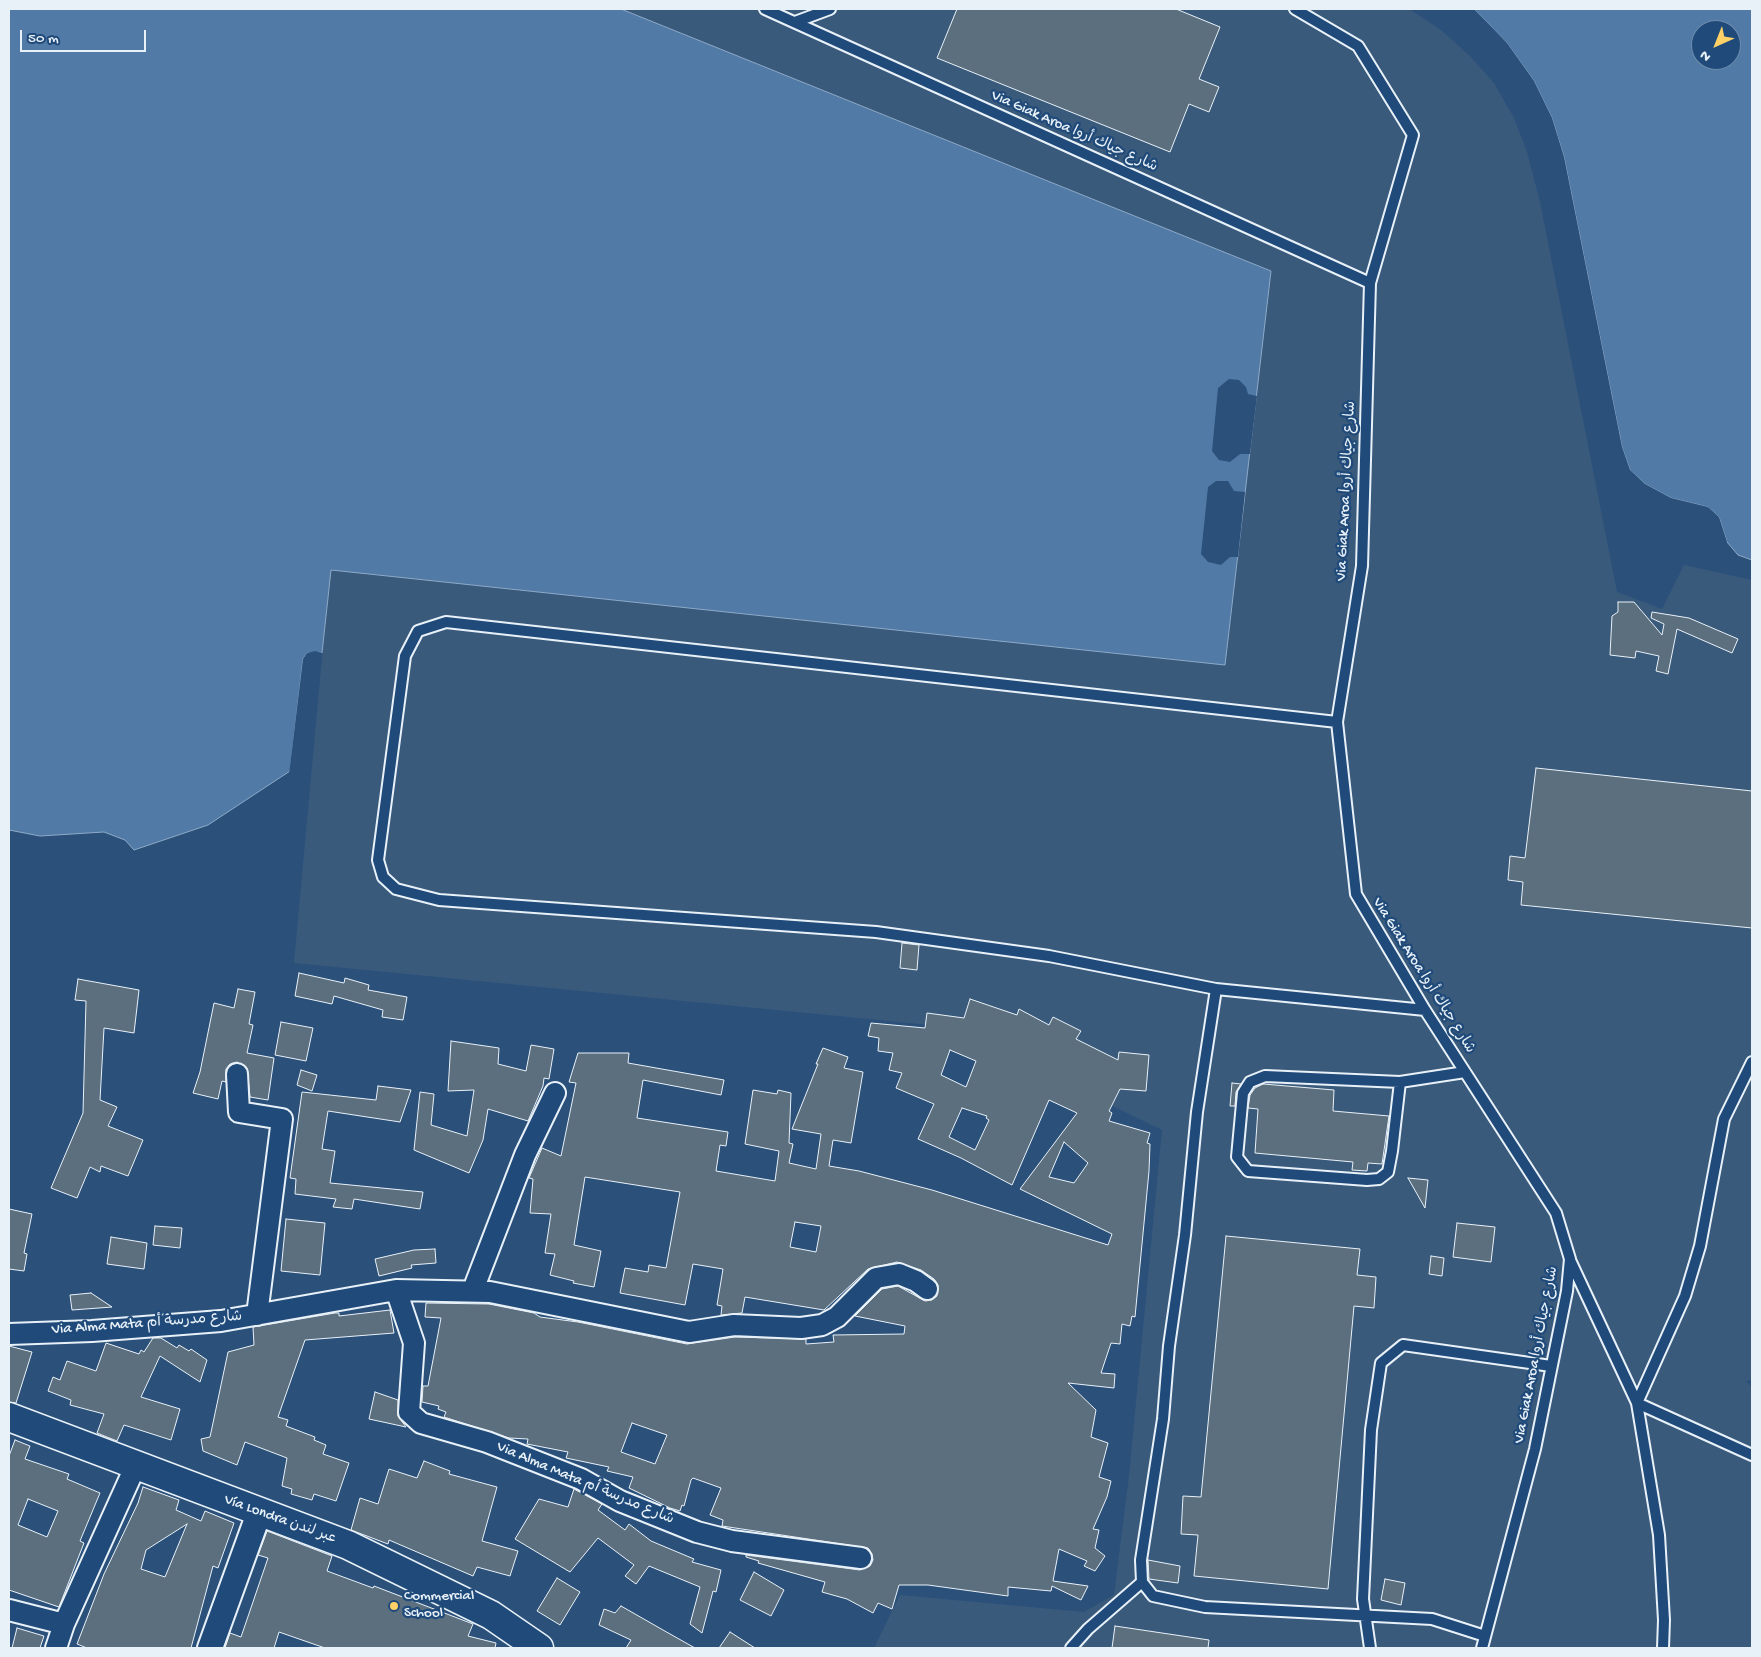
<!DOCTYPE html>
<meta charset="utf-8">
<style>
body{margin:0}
#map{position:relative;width:1761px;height:1657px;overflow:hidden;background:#2b517b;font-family:"Gochi Hand",sans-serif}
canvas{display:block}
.frame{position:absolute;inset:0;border:10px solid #e8f1f8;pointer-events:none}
.north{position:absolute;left:1691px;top:20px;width:50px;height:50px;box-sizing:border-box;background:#1f4a7a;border:1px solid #6f8dac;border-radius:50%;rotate:224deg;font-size:14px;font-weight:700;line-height:20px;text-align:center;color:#e8f1f8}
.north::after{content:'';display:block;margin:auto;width:18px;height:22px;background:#ffd166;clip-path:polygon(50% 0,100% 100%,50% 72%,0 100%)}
.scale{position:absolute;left:20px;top:30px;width:126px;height:22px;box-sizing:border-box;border:2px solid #e8f1f8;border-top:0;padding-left:6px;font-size:15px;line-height:18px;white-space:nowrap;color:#e8f1f8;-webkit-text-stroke:4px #1f4a7a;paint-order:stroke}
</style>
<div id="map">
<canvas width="1761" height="1657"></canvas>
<div class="frame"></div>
<div class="north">N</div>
<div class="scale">50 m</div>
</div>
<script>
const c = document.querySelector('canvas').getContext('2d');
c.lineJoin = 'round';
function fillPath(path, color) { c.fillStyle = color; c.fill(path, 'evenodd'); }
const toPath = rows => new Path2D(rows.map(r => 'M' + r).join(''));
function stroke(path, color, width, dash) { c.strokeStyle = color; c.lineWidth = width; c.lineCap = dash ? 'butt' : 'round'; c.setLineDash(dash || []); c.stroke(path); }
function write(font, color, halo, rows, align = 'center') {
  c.font = font + ' "Gochi Hand","Playpen Sans Arabic",sans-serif'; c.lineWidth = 4.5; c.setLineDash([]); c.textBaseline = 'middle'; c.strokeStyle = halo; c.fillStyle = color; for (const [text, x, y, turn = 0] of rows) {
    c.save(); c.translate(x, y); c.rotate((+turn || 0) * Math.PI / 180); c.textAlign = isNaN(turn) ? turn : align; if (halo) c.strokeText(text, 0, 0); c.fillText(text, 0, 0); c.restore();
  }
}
const built = toPath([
 [621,9,1409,9,1441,30,1470,56,1494,83,1514,118,1527,152,1540,202,1617,592,1662,609,1684,565,1752,580,1752,1380,1746,1381,1752,1387,1752,1648,874,1648,900,1595,1084,1612,1114,1595,1129,1476,1162,1130,1018,1060,961,1028,294,963,330,570,1225,665,1271,271]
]);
const water = toPath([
 [9,9,621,9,1271,271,1225,665,331,570,322,653,307,653,303,659,290,771,208,825,134,850,125,840,104,832,40,836,9,830,9,9],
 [1474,9,1752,9,1752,560,1738,555,1727,542,1719,517,1708,507,1671,498,1645,484,1630,470,1622,447,1564,157,1552,118,1534,81,1507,43,1474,9],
 [1701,30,1731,30,1731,60,1701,60,1701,30]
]);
const pier = toPath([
 [1471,9,1474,9,1507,43,1534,81,1552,118,1564,157,1622,447,1630,470,1645,484,1671,498,1708,507,1719,517,1727,542,1725,544,1717,518,1706,510,1669,500,1644,486,1628,471,1620,448,1562,158,1550,119,1532,82,1505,44],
 [1229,379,1239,380,1246,387,1248,394,1257,396,1250,454,1240,454,1230,462,1219,460,1212,451,1218,388],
 [1216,481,1228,481,1234,491,1245,492,1238,557,1230,557,1221,565,1208,562,1201,554,1208,487],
 [315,651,322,653,322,655,309,655,305,660,292,771,289,774,303,659,307,653]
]);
const building = toPath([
 [957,9,1176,9,1220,27,1199,79,1219,87,1209,112,1189,104,1170,152,937,58,957,9],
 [1618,602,1634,602,1662,635,1664,624,1651,618,1652,612,1689,618,1738,639,1732,653,1677,629,1668,674,1656,671,1659,656,1636,651,1635,658,1610,655,1612,616,1618,612,1618,602],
 [1536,768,1752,791,1752,928,1521,905,1523,882,1508,880,1510,856,1525,858,1536,768],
 [902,943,919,945,917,970,900,968,902,943],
 [299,973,344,983,345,978,369,985,368,990,407,997,403,1020,382,1017,383,1010,334,996,332,1004,295,996,299,973],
 [78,979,139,990,134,1033,104,1028,100,1100,117,1107,108,1126,143,1140,128,1176,101,1166,100,1172,90,1167,77,1198,51,1188,83,1113,86,1001,75,1000,78,979],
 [238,989,255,992,249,1024,253,1025,247,1053,274,1058,268,1100,250,1097,247,1068,237,1062,230,1064,226,1069,226,1082,222,1081,218,1099,193,1093,200,1072,214,1003,234,1008,238,989],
 [970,999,1017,1015,1019,1009,1049,1025,1053,1017,1081,1031,1076,1039,1118,1060,1119,1052,1149,1055,1146,1091,1120,1089,1109,1111,1112,1113,1109,1121,1150,1133,1147,1143,1150,1144,1149,1171,1135,1317,1132,1316,1130,1326,1122,1324,1120,1344,1111,1343,1101,1373,1115,1374,1114,1388,1068,1383,1096,1410,1091,1437,1108,1443,1099,1477,1111,1481,1107,1497,1093,1529,1099,1530,1095,1548,1105,1556,1095,1571,1084,1566,1087,1561,1059,1549,1053,1581,1088,1586,1081,1600,1052,1586,1051,1591,1008,1587,1008,1596,928,1585,899,1585,892,1609,878,1603,873,1613,847,1599,822,1592,825,1582,758,1563,759,1561,746,1557,746,1555,860,1570,870,1566,873,1560,872,1554,868,1548,722,1526,723,1520,710,1515,721,1488,693,1478,691,1480,684,1506,682,1505,680,1511,670,1508,629,1488,633,1477,607,1471,609,1467,566,1458,568,1452,527,1444,528,1439,509,1438,444,1417,446,1412,438,1409,439,1406,422,1402,423,1386,428,1386,441,1318,425,1317,426,1303,489,1304,534,1313,540,1317,578,1322,687,1344,735,1337,806,1339,806,1344,834,1342,833,1335,904,1334,905,1326,855,1316,882,1289,898,1286,925,1301,932,1300,937,1296,938,1285,934,1279,921,1270,897,1262,868,1269,824,1310,745,1297,742,1313,721,1315,722,1306,717,1305,723,1269,693,1264,685,1305,620,1293,625,1268,648,1272,649,1265,666,1268,680,1192,585,1177,574,1245,601,1251,594,1287,573,1283,574,1281,550,1275,555,1254,545,1253,551,1214,530,1213,533,1179,529,1178,542,1148,561,1156,576,1083,569,1082,578,1053,629,1053,628,1063,724,1080,721,1095,643,1080,637,1118,728,1132,726,1146,720,1145,716,1171,775,1181,779,1151,745,1144,753,1090,777,1094,778,1090,791,1093,789,1143,793,1144,789,1163,816,1169,821,1134,792,1129,818,1064,816,1064,823,1048,848,1057,844,1068,863,1072,851,1143,833,1140,829,1166,859,1171,932,1190,1108,1245,1112,1234,1020,1189,1077,1113,1049,1100,1012,1185,961,1158,918,1139,934,1104,896,1088,902,1073,889,1070,893,1053,878,1051,879,1038,868,1036,871,1023,925,1028,927,1013,964,1018,970,999],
 [950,1050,976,1061,966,1087,941,1075,950,1050],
 [962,1108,987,1116,986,1118,989,1120,975,1150,949,1137,962,1108],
 [1064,1142,1088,1163,1074,1183,1049,1177,1064,1142],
 [795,1222,821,1226,816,1252,790,1247,795,1222],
 [632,1423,667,1435,655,1464,621,1452,632,1423],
 [281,1022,313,1028,306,1061,275,1055,281,1022],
 [451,1041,499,1048,498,1064,526,1071,531,1045,554,1049,549,1079,544,1078,543,1086,528,1121,488,1109,483,1140,469,1173,414,1150,420,1092,434,1094,431,1125,467,1136,474,1090,448,1091,451,1041],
 [301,1070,317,1075,312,1091,297,1085,301,1070],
 [1232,1083,1241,1084,1236,1092,1235,1106,1230,1106,1232,1083],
 [1263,1084,1334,1090,1333,1111,1389,1116,1382,1164,1368,1163,1367,1171,1352,1170,1353,1162,1255,1153,1258,1109,1248,1108,1250,1095,1255,1088,1263,1084],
 [378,1086,411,1090,400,1122,328,1111,322,1149,335,1151,330,1183,423,1192,420,1209,354,1199,352,1209,333,1207,336,1199,295,1194,296,1179,290,1178,302,1092,376,1100,378,1086],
 [1408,1178,1428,1180,1425,1208,1408,1178],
 [9,1209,32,1214,24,1253,27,1254,24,1271,9,1269,9,1209],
 [286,1219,325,1223,320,1275,281,1271,286,1219],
 [1457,1223,1495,1227,1491,1262,1453,1257,1457,1223],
 [155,1226,182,1228,180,1248,153,1245,155,1226],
 [1226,1236,1360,1249,1357,1275,1376,1277,1374,1308,1354,1306,1328,1589,1194,1576,1198,1535,1181,1534,1183,1496,1201,1497,1226,1236],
 [111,1237,147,1243,144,1269,107,1264,111,1237],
 [435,1249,436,1263,411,1265,412,1268,379,1276,375,1259,414,1250,435,1249],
 [1431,1256,1444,1258,1442,1276,1429,1274,1431,1256],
 [91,1293,112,1307,72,1310,70,1295,91,1293],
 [390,1310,394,1333,305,1340,278,1417,288,1420,286,1426,315,1437,314,1440,326,1445,323,1454,349,1463,336,1501,314,1494,312,1500,291,1494,292,1489,282,1486,287,1458,245,1442,237,1465,203,1451,201,1439,210,1437,228,1352,254,1345,253,1327,335,1313,339,1313,339,1316,390,1310],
 [153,1338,161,1338,177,1348,179,1345,189,1351,191,1349,207,1360,200,1382,160,1356,141,1397,180,1409,171,1440,124,1425,117,1441,97,1433,104,1414,70,1405,71,1400,48,1391,53,1377,60,1380,67,1361,96,1371,106,1343,139,1354,141,1350,144,1352,153,1338],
 [9,1346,32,1352,16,1403,9,1402,9,1346],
 [375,1392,398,1400,398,1416,406,1427,369,1419,375,1392],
 [15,1440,30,1446,25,1459,69,1474,67,1479,100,1493,80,1541,84,1543,59,1607,9,1590,9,1456,15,1440],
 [28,1499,58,1511,47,1537,18,1525,28,1499],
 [424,1461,450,1471,449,1474,497,1487,482,1541,518,1551,510,1576,477,1567,473,1576,389,1540,388,1544,351,1530,360,1498,378,1504,389,1469,417,1478,424,1461],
 [143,1487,179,1500,176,1510,201,1521,205,1511,234,1523,218,1568,213,1566,191,1648,87,1648,77,1644,104,1574,138,1503,143,1487],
 [187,1524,165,1577,141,1569,146,1550,187,1524],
 [574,1489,602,1504,598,1510,625,1530,629,1524,651,1541,694,1559,692,1562,721,1570,716,1592,713,1591,702,1633,690,1624,700,1587,649,1566,636,1584,625,1576,634,1565,598,1538,570,1572,515,1539,539,1499,568,1507,574,1489],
 [267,1531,332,1556,327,1571,373,1588,374,1586,473,1624,468,1636,496,1643,495,1648,325,1648,279,1632,274,1648,225,1648,230,1633,241,1637,268,1558,258,1555,267,1531],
 [1148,1560,1180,1566,1178,1583,1149,1579,1148,1560],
 [754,1572,784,1590,771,1616,740,1600,754,1572],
 [557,1578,580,1592,560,1625,537,1611,557,1578],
 [1385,1579,1405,1583,1401,1605,1381,1600,1385,1579],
 [621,1606,663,1630,695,1648,626,1648,631,1640,599,1625,604,1609,615,1613,621,1606],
 [1115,1626,1209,1640,1208,1648,1112,1648,1115,1626],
 [17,1628,44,1636,40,1648,12,1648,17,1628],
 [730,1632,755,1648,719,1648,730,1632]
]);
const service = toPath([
 [765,9,1370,283],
 [1295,9,1358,46,1413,135,1370,283,1362,566,1337,722,1356,894,1425,1010,1556,1213,1570,1259,1567,1291,1535,1449,1482,1648],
 [795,22,830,9],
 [1216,989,1049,956,876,932,439,900,396,889,383,877,378,860,405,656,418,631,446,622,1337,722],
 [1425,1010,1216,989,1197,1112,1185,1235,1169,1346,1163,1419,1141,1560,1142,1582,1153,1596,1205,1607,1432,1619,1485,1636],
 [1752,1062,1724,1119,1700,1246,1685,1296,1637,1403,1752,1455],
 [1400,1082,1392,1151,1388,1172,1379,1179,1367,1180,1248,1171,1237,1157,1243,1093,1250,1082,1265,1076,1400,1082,1465,1072],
 [1570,1260,1637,1403,1659,1535,1664,1620,1663,1648],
 [1071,1648,1088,1629,1142,1582],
 [1370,1648,1363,1599,1371,1430,1381,1363,1403,1345,1551,1366]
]);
const minor = toPath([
 [237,1074,239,1112,282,1119,257,1315],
 [396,1290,490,1292,689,1332,734,1325,801,1328,822,1325,837,1317,876,1278,899,1274,916,1281,927,1289],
 [473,1290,525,1155,555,1093],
 [9,1334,92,1331,221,1321,396,1290,414,1343,409,1412,421,1423,487,1442,581,1479,620,1501,697,1532,732,1541,861,1558],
 [9,1610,64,1624],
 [56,1648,64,1624,136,1465]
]);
const tertiary = toPath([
 [210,1648,259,1513]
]);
const secondary = toPath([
 [9,1417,348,1545,491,1615,539,1648]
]);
const markers = [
 [394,1606,5,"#ffd166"]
];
const streetNames = [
 ["Via Giak Aroa شارع جياك أروا",1074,132,24],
 ["Via Giak Aroa شارع جياك أروا",1347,491,-87],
 ["Via Giak Aroa شارع جياك أروا",1423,976,58],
 ["Via Alma Mata شارع مدرسة أم",147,1324,-4],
 ["Via Giak Aroa شارع جياك أروا",1537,1355,-79],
 ["Via Alma Mata شارع مدرسة أم",585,1484,23],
 ["Vía Londra عبر لندن",280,1520,20]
];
const poiNames = [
 ["Commercial",404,1597],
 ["School",404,1614]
];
fillPath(built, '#3a5a7c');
fillPath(water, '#527aa6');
stroke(water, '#8eaac7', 1);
fillPath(pier, '#2b517b');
fillPath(building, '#5c6f7e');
stroke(building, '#e8f1f8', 1);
stroke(service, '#e8f1f8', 14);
stroke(minor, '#e8f1f8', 24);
stroke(tertiary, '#e8f1f8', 28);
stroke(secondary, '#e8f1f8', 31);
stroke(service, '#1f4a7a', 10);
stroke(minor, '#1f4a7a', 20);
stroke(tertiary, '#1f4a7a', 24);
stroke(secondary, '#1f4a7a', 28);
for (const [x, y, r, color] of markers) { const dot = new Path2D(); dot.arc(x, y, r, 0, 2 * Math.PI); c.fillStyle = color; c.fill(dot); stroke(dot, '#1f4a7a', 2); }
write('15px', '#e8f1f8', '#1f4a7a', streetNames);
write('15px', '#e8f1f8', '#1f4a7a', poiNames, 'left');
</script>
